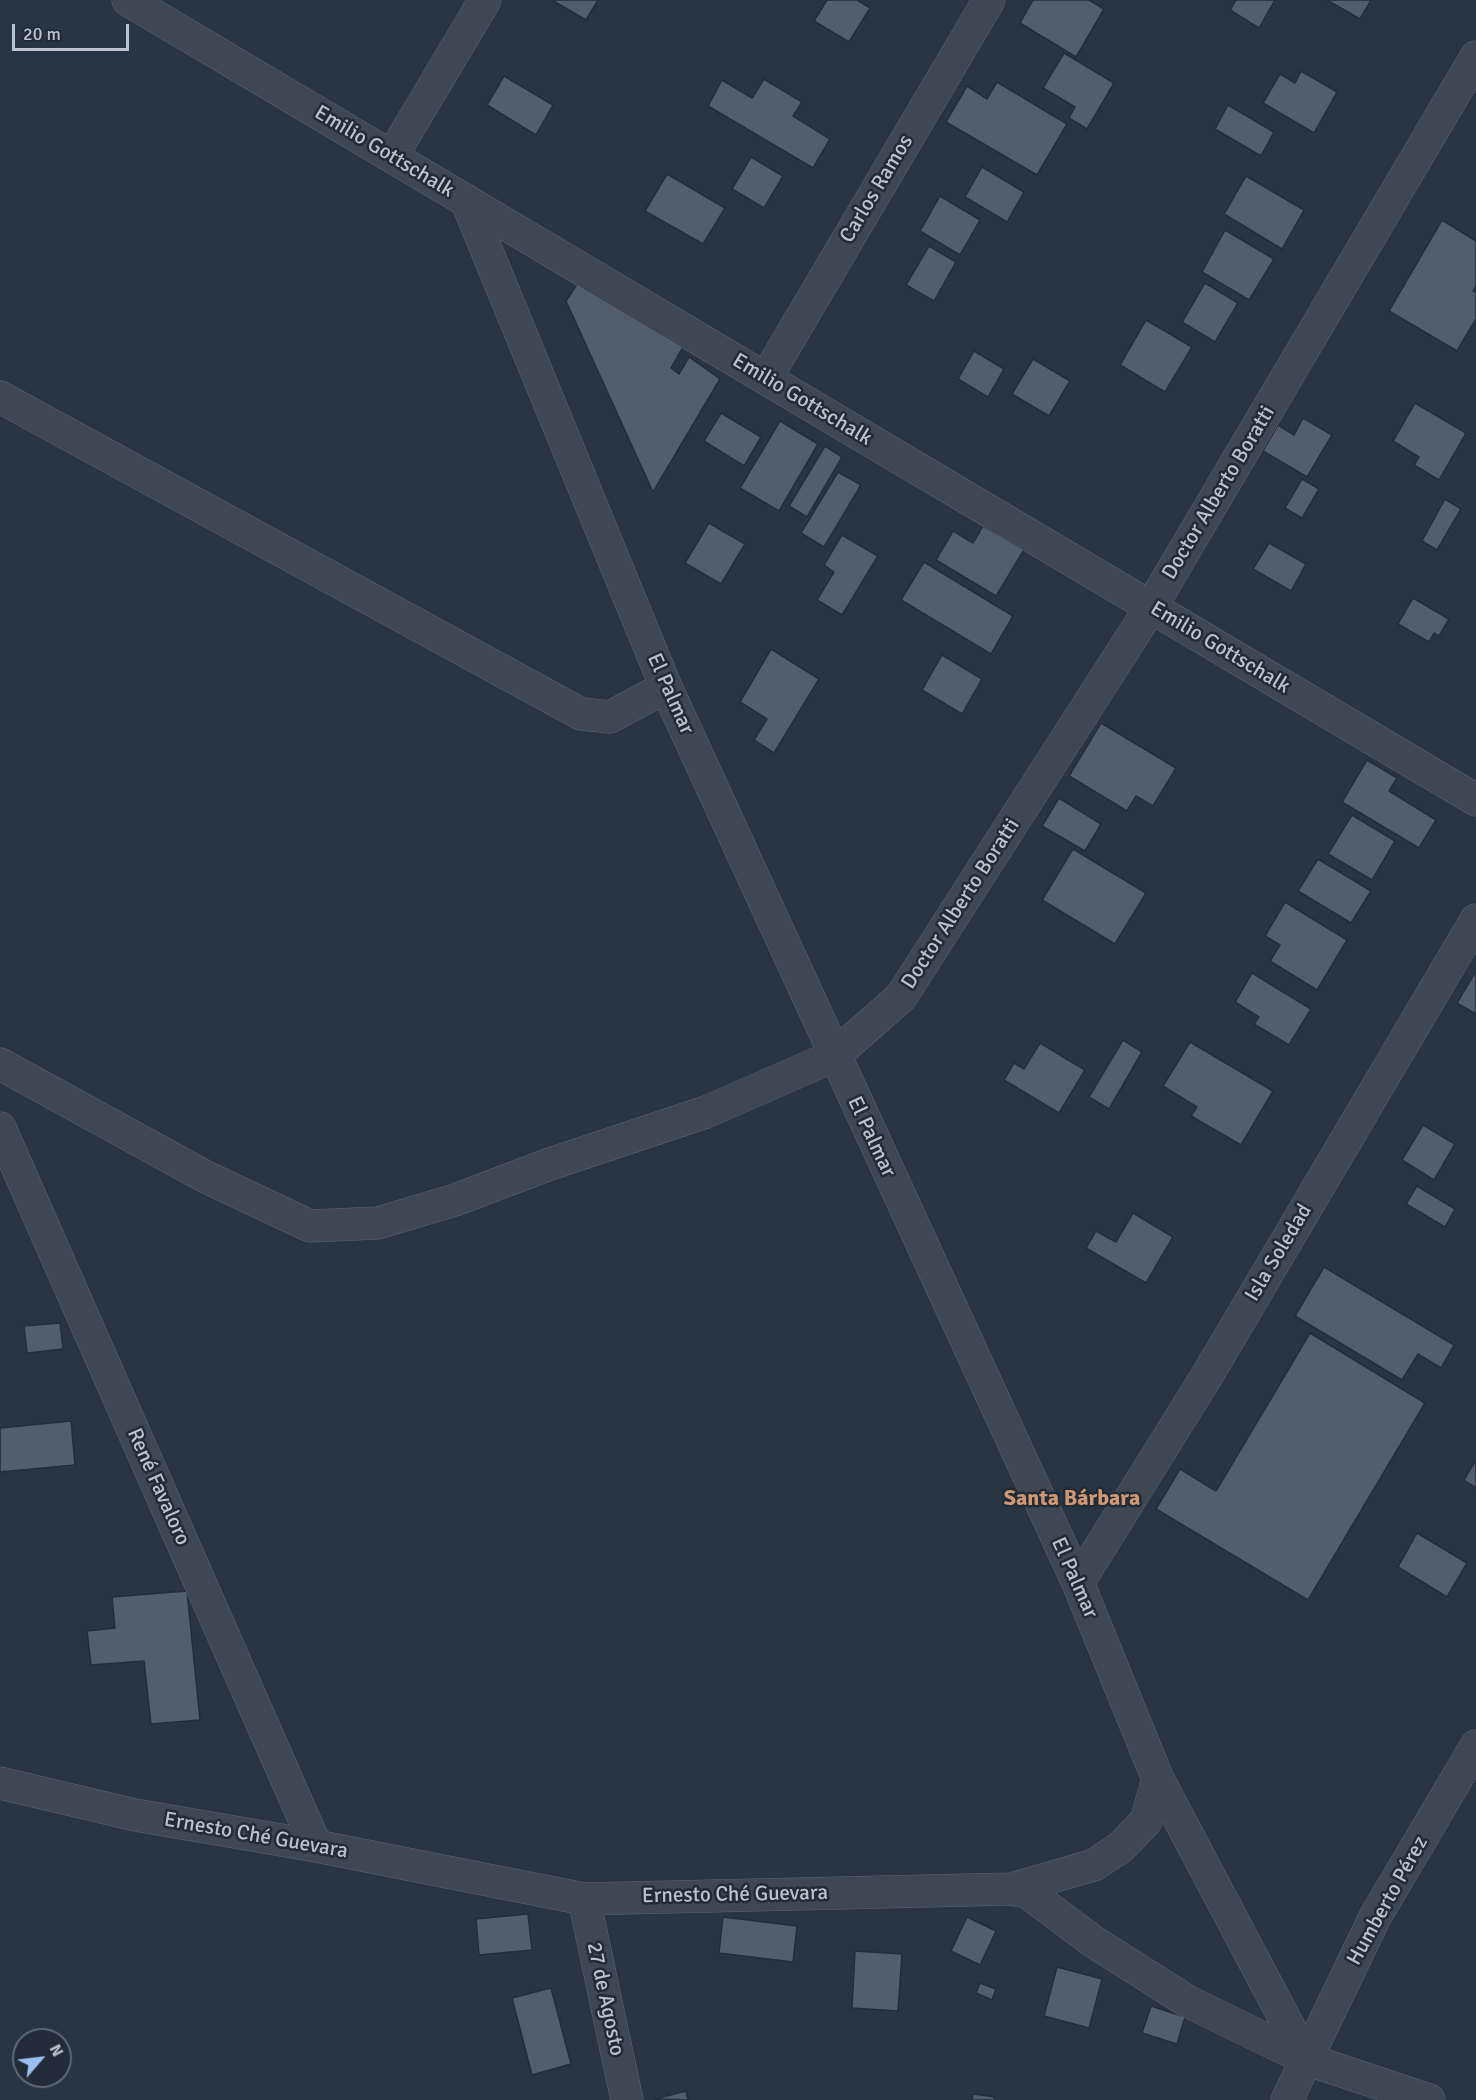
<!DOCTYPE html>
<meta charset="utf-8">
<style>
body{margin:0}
#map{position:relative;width:1476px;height:2100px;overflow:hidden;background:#293542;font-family:Signika,sans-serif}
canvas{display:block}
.north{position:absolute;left:12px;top:2028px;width:60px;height:60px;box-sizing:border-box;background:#222c38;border:2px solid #5f6873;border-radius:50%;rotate:62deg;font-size:16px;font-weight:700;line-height:24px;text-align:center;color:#bbc2cc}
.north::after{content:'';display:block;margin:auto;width:21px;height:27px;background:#9abff2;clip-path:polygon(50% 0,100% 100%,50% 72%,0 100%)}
.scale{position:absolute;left:12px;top:24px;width:117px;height:27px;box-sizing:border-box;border:3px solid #bbc2cc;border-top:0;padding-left:8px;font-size:18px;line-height:21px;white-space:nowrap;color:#bbc2cc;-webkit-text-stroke:4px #222c38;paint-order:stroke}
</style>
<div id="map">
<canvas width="1476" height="2100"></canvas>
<div class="north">N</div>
<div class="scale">20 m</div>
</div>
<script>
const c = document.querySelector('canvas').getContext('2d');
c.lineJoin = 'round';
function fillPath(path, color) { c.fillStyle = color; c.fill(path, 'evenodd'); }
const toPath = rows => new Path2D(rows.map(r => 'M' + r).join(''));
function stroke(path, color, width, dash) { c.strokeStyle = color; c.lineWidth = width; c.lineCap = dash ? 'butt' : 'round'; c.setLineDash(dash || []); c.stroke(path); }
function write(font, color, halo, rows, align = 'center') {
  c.font = font + ' Signika,sans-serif'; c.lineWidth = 5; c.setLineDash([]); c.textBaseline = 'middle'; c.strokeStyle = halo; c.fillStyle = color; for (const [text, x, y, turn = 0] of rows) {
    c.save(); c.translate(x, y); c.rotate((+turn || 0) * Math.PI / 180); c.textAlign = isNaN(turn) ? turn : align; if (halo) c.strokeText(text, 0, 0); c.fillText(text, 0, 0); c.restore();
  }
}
const building = toPath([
 [552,0,598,0,586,20,552,0],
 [827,0,857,0,870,8,849,42,814,21,827,0],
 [1033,0,1089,0,1104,9,1076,57,1020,23,1033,0],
 [1236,0,1275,0,1259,28,1230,10,1236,0],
 [1327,0,1371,0,1360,19,1327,0],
 [1064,53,1114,83,1087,129,1069,118,1075,107,1043,88,1064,53],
 [1301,71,1337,92,1314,133,1263,103,1280,74,1295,83,1301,71],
 [504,76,553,105,536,135,487,105,504,76],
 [764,79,802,102,793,116,830,139,813,168,708,106,722,80,752,98,764,79],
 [997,82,1067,124,1037,175,946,122,967,86,987,99,997,82],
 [1228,105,1274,132,1261,156,1215,129,1228,105],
 [751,157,783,176,764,208,732,189,751,157],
 [982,167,1024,192,1007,222,965,197,982,167],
 [667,174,725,208,703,244,645,211,667,174],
 [1246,176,1304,210,1282,249,1224,214,1246,176],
 [940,196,980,220,960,255,920,231,940,196],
 [1442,220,1476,241,1476,286,1473,291,1476,293,1476,319,1457,351,1389,311,1442,220],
 [1225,230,1274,259,1249,300,1202,272,1225,230],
 [929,246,956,262,934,301,906,285,929,246],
 [581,278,684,345,671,368,679,374,689,357,720,379,653,492,566,301,581,278],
 [1205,283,1238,303,1215,342,1182,322,1205,283],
 [1146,320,1192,347,1165,392,1120,365,1146,320],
 [974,351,1004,369,988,397,958,379,974,351],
 [1033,359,1070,381,1049,416,1012,394,1033,359],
 [1415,403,1466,433,1439,480,1414,465,1419,457,1393,441,1415,403],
 [721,413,761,437,744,466,704,441,721,413],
 [1303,418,1332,435,1307,477,1263,451,1278,425,1294,435,1303,418],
 [780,421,818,444,779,511,740,488,780,421],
 [825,446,842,457,807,517,789,506,825,446],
 [838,472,861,485,824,547,801,533,838,472],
 [1302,479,1319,489,1302,518,1285,508,1302,479],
 [1445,499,1461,509,1437,550,1422,541,1445,499],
 [709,523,745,544,721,584,685,563,709,523],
 [983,526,1024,550,996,596,936,560,953,531,973,543,983,526],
 [842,535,878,556,842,615,817,600,834,572,824,565,842,535],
 [1269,543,1306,564,1291,591,1253,569,1269,543],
 [924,562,1013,616,991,654,901,600,924,562],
 [1413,598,1449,619,1439,636,1434,633,1429,642,1398,624,1413,598],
 [771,649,819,679,774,753,754,740,767,719,740,702,771,649],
 [942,655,982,679,962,714,922,690,942,655],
 [1101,723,1176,768,1153,806,1136,796,1127,811,1069,776,1101,723],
 [1367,760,1397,778,1389,791,1436,820,1419,848,1342,802,1367,760],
 [1059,798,1101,824,1085,851,1042,826,1059,798],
 [1352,815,1395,841,1372,880,1328,854,1352,815],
 [1073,849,1146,893,1115,944,1042,900,1073,849],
 [1318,859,1371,891,1351,923,1298,891,1318,859],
 [1285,902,1347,940,1317,990,1270,961,1280,945,1265,936,1285,902],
 [1476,971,1476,1014,1457,1003,1476,971],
 [1252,973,1311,1009,1289,1045,1254,1024,1259,1017,1235,1002,1252,973],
 [1123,1040,1142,1052,1109,1109,1089,1097,1123,1040],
 [1190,1042,1273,1091,1241,1145,1191,1116,1197,1107,1163,1086,1190,1042],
 [1040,1043,1085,1070,1059,1113,1004,1080,1014,1063,1024,1069,1040,1043],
 [1423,1125,1455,1144,1434,1180,1402,1160,1423,1125],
 [1417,1186,1455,1209,1445,1227,1406,1204,1417,1186],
 [1133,1213,1173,1237,1146,1283,1086,1248,1096,1231,1116,1242,1133,1213],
 [1324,1267,1454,1345,1441,1368,1418,1354,1402,1380,1295,1316,1324,1267],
 [60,1323,63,1349,27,1353,24,1326,60,1323],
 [1310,1333,1425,1403,1308,1600,1156,1509,1180,1469,1216,1491,1310,1333],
 [71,1421,75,1465,0,1472,0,1428,71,1421],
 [1476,1460,1476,1488,1464,1480,1476,1460],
 [1417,1533,1467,1563,1447,1597,1398,1567,1417,1533],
 [187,1591,200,1720,151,1724,144,1661,91,1665,87,1631,115,1628,112,1597,187,1591],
 [528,1914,532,1950,479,1955,476,1919,528,1914],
 [723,1917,797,1926,793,1962,719,1953,723,1917],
 [967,1917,996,1931,980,1965,951,1951,967,1917],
 [855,1951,902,1954,898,2011,852,2008,855,1951],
 [1057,1967,1102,1979,1089,2028,1044,2016,1057,1967],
 [980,1983,996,1989,992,2000,976,1993,980,1983],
 [551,1988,571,2064,532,2075,512,1998,551,1988],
 [1151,2006,1185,2017,1177,2044,1142,2033,1151,2006],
 [686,2091,688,2100,655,2099,686,2091],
 [973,2094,995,2097,994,2100,972,2100,973,2094]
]);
const street = toPath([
 [128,0,1476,800],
 [392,156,485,0],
 [466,200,666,687,1078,1583,1158,1779,1306,2059],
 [766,378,989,0],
 [0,397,581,714,610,717,666,687],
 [0,1064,206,1177,310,1226,378,1223,455,1200,550,1164,706,1112,834,1056,901,997,1151,607,1476,57],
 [0,1128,316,1846],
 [1078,1583,1208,1374,1476,920],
 [0,1783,135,1815,316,1846,584,1899,1011,1889,1027,1892,1094,1942,1187,2001,1306,2059,1429,2100],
 [1011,1889,1094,1865,1121,1847,1146,1821,1158,1779],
 [584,1899,627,2100],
 [1287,2100,1375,1917,1476,1746]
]);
const streetNames = [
 ["Emilio Gottschalk",384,152,31],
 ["Carlos Ramos",877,189,-59],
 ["Emilio Gottschalk",802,400,31],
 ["Doctor Alberto Boratti",1219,493,-59],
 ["Emilio Gottschalk",1220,648,31],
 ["El Palmar",670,694,66],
 ["Doctor Alberto Boratti",961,904,-57],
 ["El Palmar",871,1137,65],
 ["Isla Soledad",1279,1253,-59],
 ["René Favaloro",158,1487,66],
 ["El Palmar",1074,1578,66],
 ["Ernesto Ché Guevara",256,1836,10],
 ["Ernesto Ché Guevara",735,1895,-1],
 ["Humberto Pérez",1388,1901,-61],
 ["27 de Agosto",605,1999,78]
];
const neighbourhoodNames = [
 ["Santa Bárbara",1072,1499]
];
fillPath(building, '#535e6d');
stroke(building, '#242e3a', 1.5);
stroke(street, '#5c6570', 33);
stroke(street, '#3e4752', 32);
write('21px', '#bbc2cc', '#222c38', streetNames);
write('bold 22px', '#d09872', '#222c38', neighbourhoodNames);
</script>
